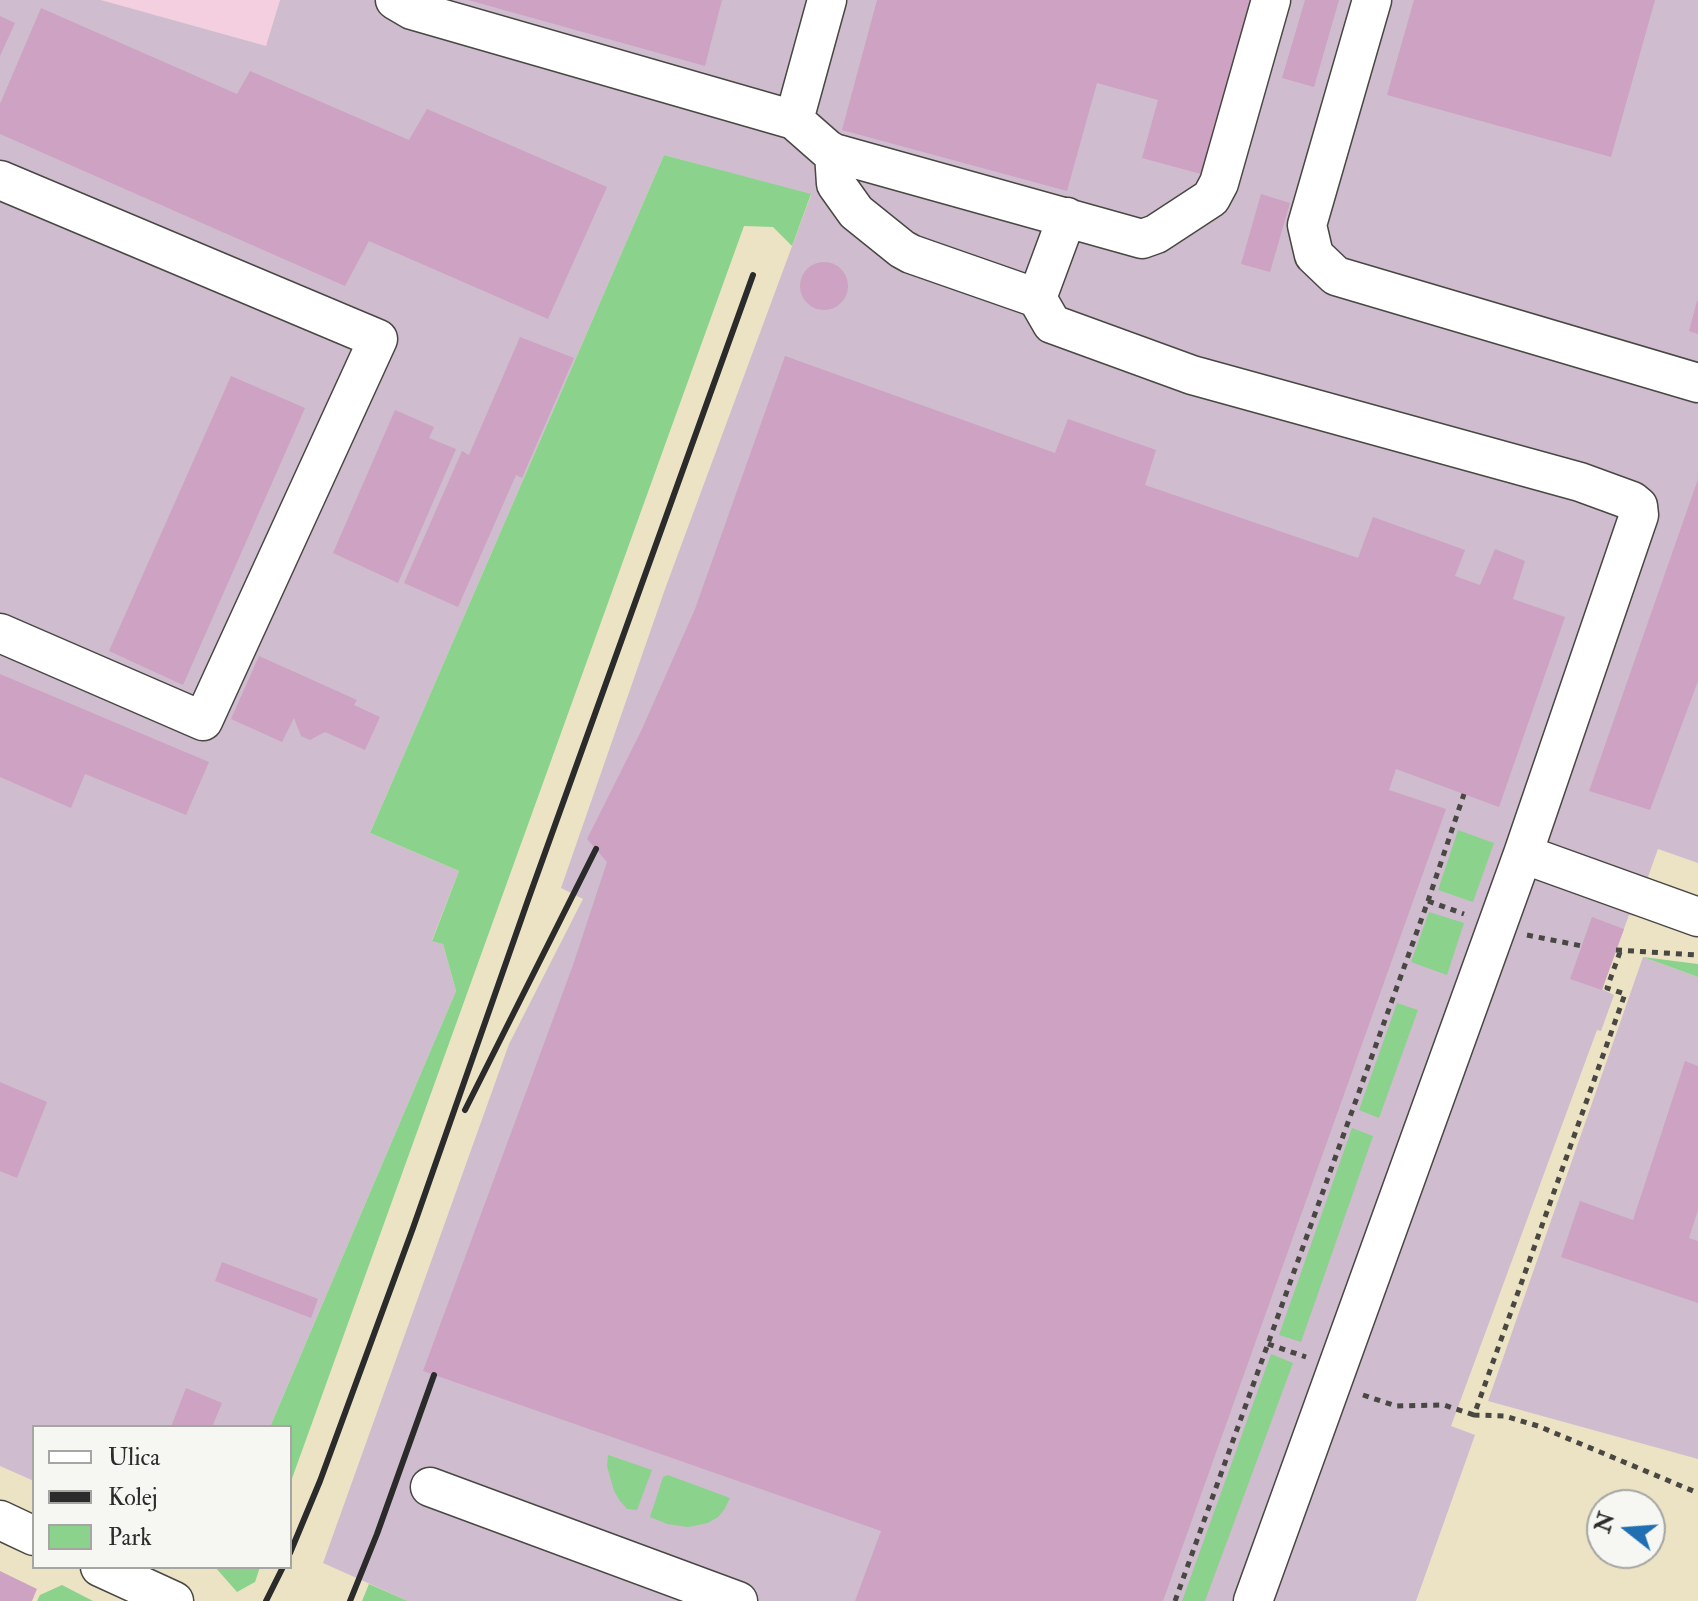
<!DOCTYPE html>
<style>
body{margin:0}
#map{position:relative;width:1698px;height:1601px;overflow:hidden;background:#ece3c5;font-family:"IM FELL Double Pica",serif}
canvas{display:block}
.legend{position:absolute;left:32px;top:1425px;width:260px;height:144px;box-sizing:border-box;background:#f6f6f2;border:2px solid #a5a5a2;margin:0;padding:10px 14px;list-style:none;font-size:24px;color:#2b2b2b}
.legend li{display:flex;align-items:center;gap:16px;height:40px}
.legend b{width:40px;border:2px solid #a5a5a2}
.north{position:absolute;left:1586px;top:1489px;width:80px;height:80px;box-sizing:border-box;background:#f6f6f2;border:2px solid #a5a5a2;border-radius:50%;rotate:287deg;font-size:22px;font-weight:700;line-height:32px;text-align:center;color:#2b2b2b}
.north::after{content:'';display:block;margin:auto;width:28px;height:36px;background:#1f6fb2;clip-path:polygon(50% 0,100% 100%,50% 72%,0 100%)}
</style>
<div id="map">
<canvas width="1698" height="1601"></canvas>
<ul class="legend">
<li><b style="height:10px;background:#fff"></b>Ulica</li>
<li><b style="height:10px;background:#2b2b2b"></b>Kolej</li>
<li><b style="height:22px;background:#8bd28c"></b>Park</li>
</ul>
<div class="north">N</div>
</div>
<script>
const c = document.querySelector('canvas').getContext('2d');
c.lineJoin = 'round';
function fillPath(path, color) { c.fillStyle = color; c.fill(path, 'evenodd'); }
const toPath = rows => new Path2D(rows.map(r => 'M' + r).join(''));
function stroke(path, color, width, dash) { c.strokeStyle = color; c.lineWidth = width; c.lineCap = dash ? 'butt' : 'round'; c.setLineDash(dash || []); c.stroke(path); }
const built = toPath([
 [101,0,280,0,266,47]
]);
const industrial = toPath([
 [0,0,101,0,266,46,280,0,1698,0,1698,863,1658,849,1634,916,1629,915,1602,989,1614,995,1601,1031,1597,1030,1451,1426,1475,1435,1416,1601,408,1601,323,1563,509,1044,583,899,561,888,665,589,811,195,664,155,370,833,459,871,432,940,443,944,456,991,270,1427,34,1427,34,1481,0,1466],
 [1643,957,1698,977,1698,1459,1488,1401]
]);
const green = toPath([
 [664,155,811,194,792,246,773,227,744,226,290,1484,290,1427,270,1427,456,991,443,944,432,941,459,871,370,833],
 [1458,830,1494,843,1473,902,1438,890],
 [1429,912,1464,923,1447,975,1411,962],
 [1643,957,1698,964,1698,977],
 [1397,1003,1418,1010,1379,1118,1359,1110],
 [1352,1128,1373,1136,1301,1342,1279,1335],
 [1271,1354,1293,1363,1205,1601,1182,1601],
 [608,1455,652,1470,637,1510,627,1509,620,1501,614,1491,607,1466],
 [668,1475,730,1498,724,1510,718,1517,708,1523,688,1527,667,1524,650,1517,663,1477],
 [215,1567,260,1567,255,1582,237,1592],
 [369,1584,408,1601,362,1601],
 [62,1585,93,1601,37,1601,40,1595]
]);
const building = toPath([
 [468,0,722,0,705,66],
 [877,0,1261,0,1212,177,1142,158,1158,100,1097,83,1067,191,842,130],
 [1305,0,1339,0,1314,87,1282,78],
 [1414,0,1655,0,1611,157,1387,95],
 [41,8,237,94,250,71,409,140,427,109,607,187,548,319,369,241,345,286,0,134,0,104],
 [0,16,15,23,0,56],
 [1261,194,1290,203,1270,272,1241,264],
 '800 286a24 24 0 1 1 48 0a24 24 0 1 1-48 0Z',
 [1697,301,1698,301,1698,334,1689,331],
 [520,337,574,358,522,478,516,475,458,607,404,583,462,451,469,455],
 [785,356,1055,453,1068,419,1156,450,1145,485,1358,558,1373,517,1465,550,1455,576,1480,585,1495,549,1525,561,1513,599,1565,617,1499,807,1396,769,1389,790,1446,809,1163,1601,855,1601,881,1531,423,1371,573,965,607,862,587,839,642,729,695,609],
 [231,376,305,408,183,685,109,651],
 [395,410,434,427,429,438,456,449,398,583,333,553],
 [1698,479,1698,681,1650,810,1589,791],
 [259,656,357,700,354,705,380,717,365,750,325,732,310,740,301,736,294,718,282,742,231,719],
 [0,674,209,762,186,815,85,774,71,808,0,777],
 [1592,917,1624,929,1602,990,1570,979],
 [1685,1061,1698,1066,1698,1210,1689,1238,1698,1241,1698,1303,1561,1257,1580,1201,1633,1220],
 [0,1082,47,1102,17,1178,0,1171],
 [222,1262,318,1299,311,1318,215,1281],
 [186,1388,222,1403,212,1427,171,1427],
 [0,1571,37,1589,32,1601,0,1601]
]);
const path = toPath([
 [1428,901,1464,914],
 [1527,935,1582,946],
 [1616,950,1698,955],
 [1620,952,1607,988,1625,994,1474,1415,1505,1416,1538,1426,1698,1493],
 [1268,1344,1306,1357],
 [1363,1395,1396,1406,1444,1405,1474,1415],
 [1175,1601,1428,901,1464,794]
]);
const minor = toPath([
 [395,0,412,10,794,120],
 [827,0,794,120,827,149,834,153,1142,239,1156,234,1211,198,1219,183,1271,0],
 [1372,0,1307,225,1314,255,1336,276,1698,383],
 [834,153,836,184,856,212,902,249,911,254,1037,298,1052,324,1192,375,1580,482,1632,501,1638,506,1639,515,1523,854,1253,1601],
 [0,180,378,339,203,721,0,633],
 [1037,298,1067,217],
 [1523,854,1698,917],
 [430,1487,738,1601],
 [0,1520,34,1536],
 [100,1567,174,1601]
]);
const rail = toPath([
 [465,1110,596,849],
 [290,1553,320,1481,413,1228,528,900,753,275],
 [266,1601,283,1567],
 [350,1601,377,1534,434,1375]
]);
fillPath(built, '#f3cfe0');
fillPath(industrial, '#cfbdcf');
fillPath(green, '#8bd28c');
fillPath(building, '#cda2c2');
stroke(minor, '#484742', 41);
stroke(path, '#484742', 5, [6, 6]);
stroke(minor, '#fff', 38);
stroke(rail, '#2b2b2b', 6);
</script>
